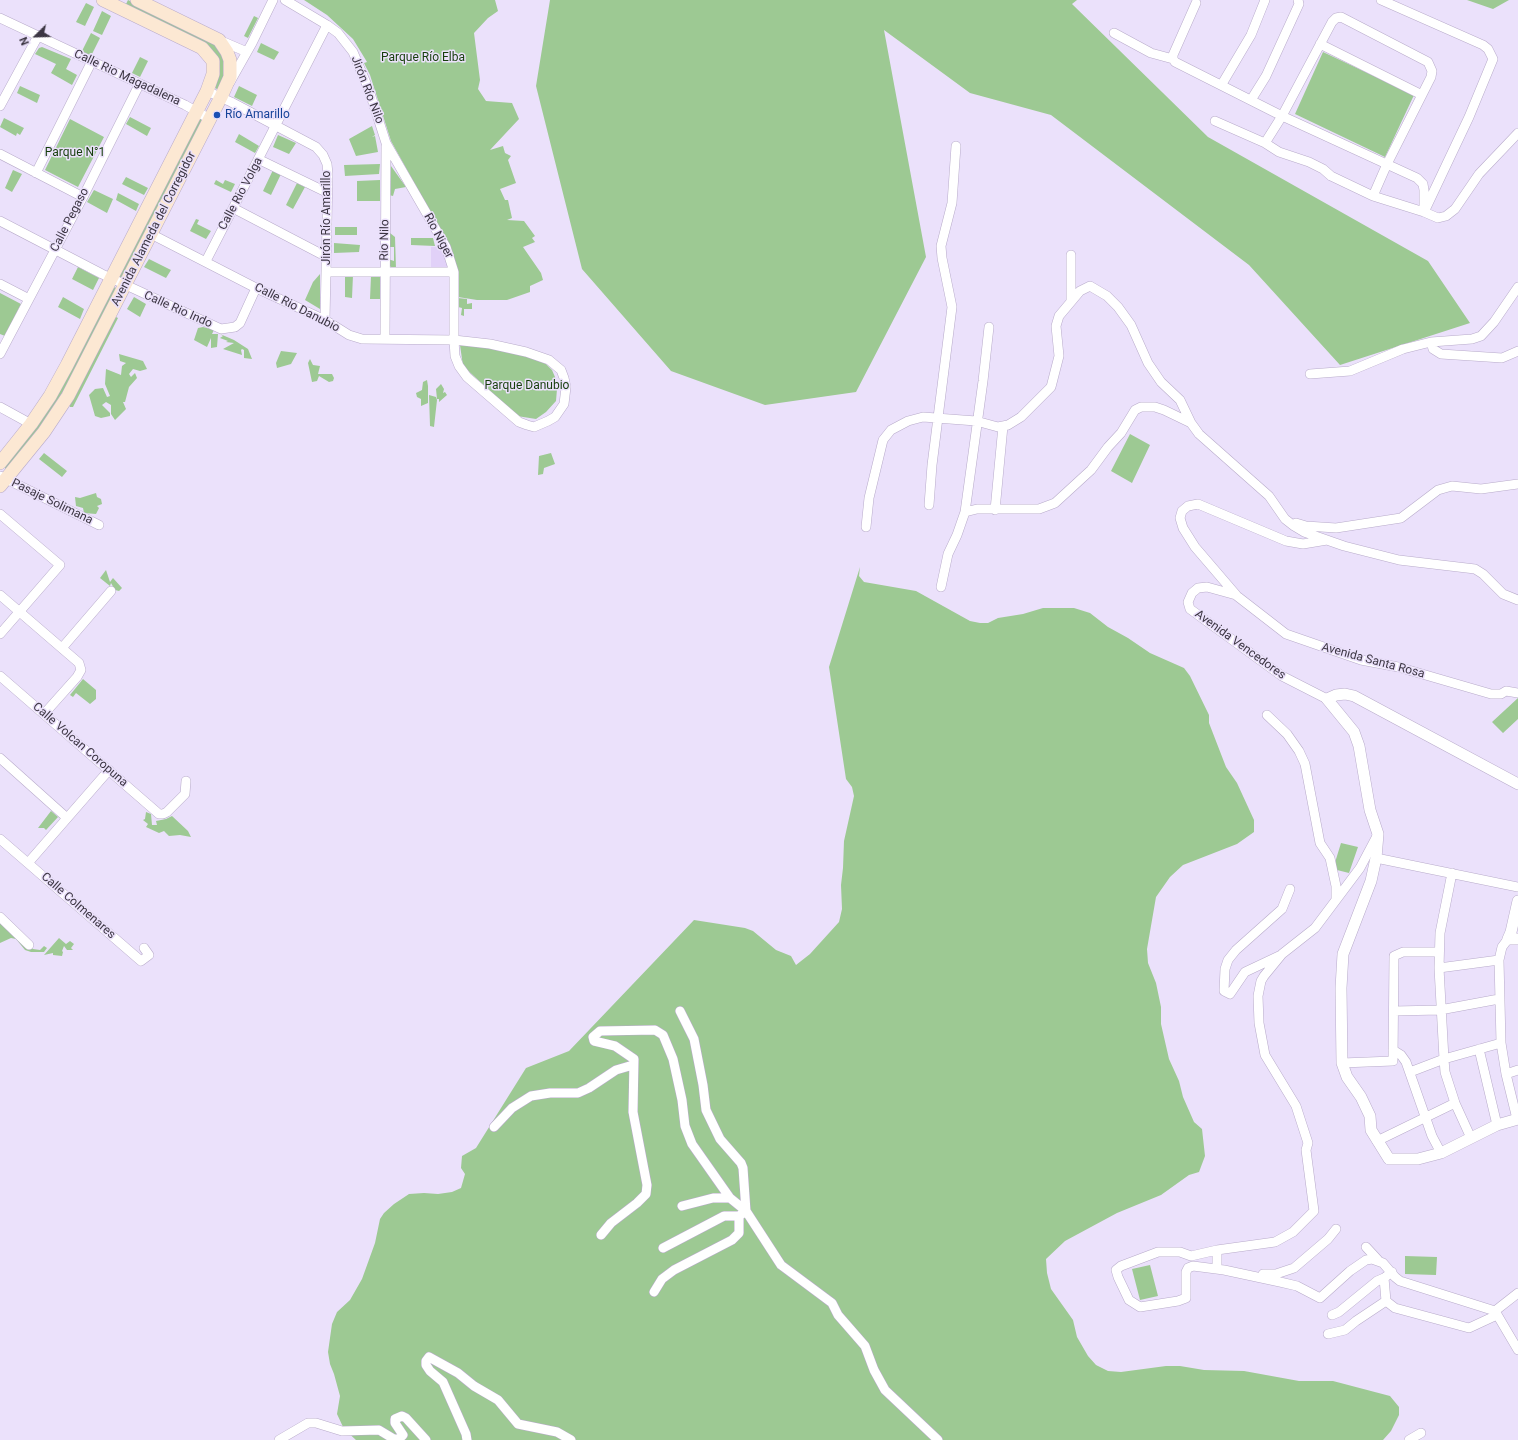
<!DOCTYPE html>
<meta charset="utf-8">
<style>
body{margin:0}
#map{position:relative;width:1518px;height:1440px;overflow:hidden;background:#ebe1fb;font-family:Roboto,sans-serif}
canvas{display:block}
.north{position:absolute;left:16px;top:16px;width:40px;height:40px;-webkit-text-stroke:3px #ebe1fb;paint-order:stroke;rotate:247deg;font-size:11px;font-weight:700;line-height:16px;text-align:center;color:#3c3643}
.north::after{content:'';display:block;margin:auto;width:14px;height:18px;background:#3c3643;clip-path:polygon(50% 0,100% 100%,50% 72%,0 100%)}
</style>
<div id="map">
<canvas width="1518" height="1440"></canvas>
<div class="north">N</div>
</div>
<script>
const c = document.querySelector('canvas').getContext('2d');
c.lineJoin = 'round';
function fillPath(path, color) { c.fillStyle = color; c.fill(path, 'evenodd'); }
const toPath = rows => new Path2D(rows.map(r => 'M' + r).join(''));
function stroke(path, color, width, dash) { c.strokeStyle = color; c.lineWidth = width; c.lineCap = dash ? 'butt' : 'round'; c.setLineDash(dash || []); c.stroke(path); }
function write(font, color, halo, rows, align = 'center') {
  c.font = font + ' Roboto,sans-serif'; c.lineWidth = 3; c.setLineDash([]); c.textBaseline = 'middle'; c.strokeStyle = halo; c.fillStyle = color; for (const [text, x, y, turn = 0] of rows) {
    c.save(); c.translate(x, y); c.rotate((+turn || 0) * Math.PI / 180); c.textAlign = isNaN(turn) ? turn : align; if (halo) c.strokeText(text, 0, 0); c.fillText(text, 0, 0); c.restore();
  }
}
const built = toPath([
 [431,247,440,247,441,249,448,266,447,269,431,270]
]);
const green = toPath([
 [128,0,213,40,218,45,228,69,219,90,215,88,218,61,125,6],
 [304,0,495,0,498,11,488,18,474,33,480,80,478,89,486,101,512,103,519,119,490,150,503,146,505,153,511,156,508,160,516,183,500,189,505,200,508,200,512,218,507,220,524,221,535,236,532,238,535,242,523,247,541,273,543,280,530,286,530,292,507,300,477,300,458,297,458,274,453,253,391,141,370,75,364,63,367,62,353,39,327,15],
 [550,0,1077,0,1072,4,1208,137,1428,261,1470,323,1340,365,1249,265,1051,115,970,93,884,30,926,257,856,392,765,405,671,371,582,269,536,86],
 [1467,0,1509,0,1493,9],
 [86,3,94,7,85,26,76,22],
 [102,11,111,16,102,35,93,31],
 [254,16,258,18,248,38,244,36],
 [91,33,100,38,91,56,82,51],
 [261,43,279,52,274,60,257,52],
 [42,47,71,59,66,69,77,75,72,85,51,73,56,64,35,54,39,48],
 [1323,52,1414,95,1385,157,1295,114],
 [140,57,148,61,140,77,132,73],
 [20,86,40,95,37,103,17,93],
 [239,86,257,95,252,106,234,97],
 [130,117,151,128,147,136,126,124],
 [4,118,24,128,20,135,17,133,16,136,0,127],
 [70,119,104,137,78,187,45,170],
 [200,119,203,120,124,279,119,278,118,273,196,120],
 [372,126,375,135,372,137,375,136,378,152,356,156,349,139],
 [239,134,259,146,255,153,235,142],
 [278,135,296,143,289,154,273,147],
 [380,164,379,174,345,176,344,165],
 [391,166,406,187,395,189,393,196,389,195,389,170],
 [13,170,22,174,12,192,5,188],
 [273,170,281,174,271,195,263,191],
 [126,177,148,188,144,195,122,184],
 [216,180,223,184,225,180,235,184,231,192,214,184],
 [380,180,380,201,357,201,357,181],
 [297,183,305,187,293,209,286,205],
 [94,190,113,199,107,213,87,202],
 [118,193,139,204,136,211,116,200],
 [196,219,199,220,197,224,211,231,206,239,190,231],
 [335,227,357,227,357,235,335,235],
 [390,233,395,237,396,269,389,266,388,259,394,261,394,247,390,247],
 [411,238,433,238,435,246,411,245],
 [334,243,360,245,359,252,334,253],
 [149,259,171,270,166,278,144,267],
 [78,267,99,278,93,290,72,279],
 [320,274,320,309,305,300,313,282],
 [353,275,352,298,345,297,345,276],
 [380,275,380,299,370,299,371,276],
 [112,287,117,288,117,291,46,424,6,470,4,465],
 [0,293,21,304,5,336,0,334],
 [63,297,84,309,80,319,58,307],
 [134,297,146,304,140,317,127,309],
 [458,298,467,299,467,304,472,303,472,309,464,309,464,316,461,315,462,308,458,307],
 [114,316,118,318,73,407,70,407,69,403],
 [203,327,214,330,212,334,218,334,217,347,211,348,211,338,207,347,194,340,198,328],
 [220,334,234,340,248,349,252,359,244,358,244,350,242,349,241,350,242,355,223,349,234,343,226,342,228,341,220,338,223,336],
 [460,345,479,345,542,360,552,370,555,377,557,389,556,401,546,412,536,419,517,416,463,366],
 [281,351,297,353,291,364,277,368,276,363],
 [119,354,143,361,147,369,140,371,133,369,129,374,131,377,135,373,137,378,129,387,125,402,123,402,126,409,115,420,111,414,111,405,106,402,102,405,110,413,110,416,101,418,95,416,89,395,95,389,103,388,107,397,110,396,105,384,106,369,121,375,122,366,126,363,120,361],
 [310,359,313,365,320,366,318,374,332,374,334,378,333,381,329,382,319,376,317,381,312,382,308,363],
 [427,380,428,386,428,403,421,406,421,399,417,397,416,393,422,390,423,382],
 [441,384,444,389,443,393,445,392,447,395,439,402,439,399,437,399,436,389],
 [429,395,436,397,437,400,434,427,430,426],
 [1130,434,1150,445,1132,483,1111,471],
 [44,453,67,471,62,477,39,459],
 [551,453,555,464,544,468,543,474,538,475,539,456],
 [96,493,97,497,101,499,102,504,97,506,99,508,96,514,84,513,83,508,76,506,75,497,80,498],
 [860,567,859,576,864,582,916,591,970,621,980,623,988,623,998,618,1023,614,1043,608,1074,608,1090,613,1108,627,1128,638,1150,653,1184,668,1190,676,1209,715,1209,723,1226,767,1237,783,1254,820,1254,832,1237,844,1183,865,1170,877,1156,897,1147,949,1148,963,1156,983,1161,1007,1161,1024,1169,1059,1179,1081,1183,1097,1194,1122,1202,1129,1205,1156,1199,1172,1189,1175,1161,1195,1117,1213,1065,1241,1046,1259,1047,1273,1051,1289,1073,1320,1077,1337,1088,1356,1096,1365,1108,1371,1121,1372,1166,1366,1180,1366,1204,1370,1244,1371,1299,1381,1333,1381,1390,1396,1399,1407,1399,1415,1391,1431,1383,1440,356,1440,344,1429,337,1414,340,1396,334,1374,330,1364,328,1352,332,1324,337,1312,350,1300,362,1279,375,1243,380,1219,384,1213,394,1204,409,1194,424,1193,438,1194,452,1192,461,1188,465,1174,461,1168,462,1156,476,1148,526,1068,569,1051,694,920,745,928,753,931,776,950,791,956,796,965,810,954,839,922,842,909,841,885,843,868,844,841,854,796,852,787,846,779,829,667],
 [106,570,110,582,113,578,122,588,119,591,115,590,111,583,110,586,100,578],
 [83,679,96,690,96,699,90,704,76,693,73,697,70,695],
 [1518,698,1518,719,1503,733,1492,722],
 [51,811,58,817,46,830,44,828,38,828],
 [146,812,151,814,152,825,157,825,156,821,166,819,172,816,188,831,191,837,180,835,169,836,164,831,159,833,146,827,148,824,143,820,145,819],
 [1341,843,1358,847,1349,873,1333,869],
 [0,923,33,949,40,950,44,946,47,948,44,952,31,952,25,950,16,939,11,938,0,943],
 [59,938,66,944,70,941,74,944,71,948,73,950,67,950,64,946,62,951,63,952,62,956,53,955,53,953,44,955],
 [1405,1256,1437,1257,1436,1275,1405,1274],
 [1150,1265,1158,1296,1140,1300,1132,1269]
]);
const minor = toPath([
 [0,18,185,105,210,119],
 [1114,33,1151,53,1173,59,1175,62,1282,116,1417,178,1423,184,1424,190,1424,212,1438,218,1446,216,1455,209,1479,174,1518,133],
 [219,40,247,52],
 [1320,44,1422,95],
 [1173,59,1173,55,1196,3],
 [230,82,252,43,273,0],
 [1222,84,1251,35,1265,0],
 [207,91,231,102,316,147,323,155,327,164,328,174,325,320],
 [1251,100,1266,76,1299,4,1298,0],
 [0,106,38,36],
 [1215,121,1265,143,1279,152,1309,162,1323,169,1331,176,1373,196,1424,212,1469,117,1493,59,1488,49,1483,45,1381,0],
 [1265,143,1282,116,1332,22,1336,18,1341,17,1428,62,1432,71,1431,77,1387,164,1373,196],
 [0,154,83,197],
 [260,160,326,192],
 [36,173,92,61],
 [233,208,325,256],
 [0,221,102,274,221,329,235,327,240,323,256,288],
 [151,234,256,288,325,320,349,335,362,339,454,340,490,344,526,352,549,360,561,370,564,378,566,387,564,404,555,417,548,421,534,427,527,425,519,422,467,377,459,366,455,356,454,340,454,272,446,247,386,143,369,90,353,52,338,33,327,25,285,0],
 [1071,255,1071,300],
 [206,261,327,25],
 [326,272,454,272],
 [0,284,29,299],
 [385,338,386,146],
 [1431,342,1433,349,1441,354,1502,358,1518,351],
 [0,354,83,197,139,85],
 [1310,374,1350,371,1403,349,1431,342,1472,339,1481,336,1494,322,1518,287],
 [0,407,31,424],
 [0,476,99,525],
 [929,505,932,465,952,307,942,258,941,246,952,203,956,146],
 [995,510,1003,426],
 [965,512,983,381,989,327],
 [0,514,60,565,0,634],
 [1296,523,1306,526,1336,528,1401,518,1438,490,1452,486,1481,489,1518,484],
 [866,527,869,498,883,440,891,430,908,421,923,417,976,421,998,427,1008,425,1021,417,1051,387,1059,356,1056,326,1059,316,1080,291,1090,286,1107,296,1118,307,1131,325,1148,363,1161,382,1180,400,1191,423,1199,434,1269,496,1285,519,1294,526,1304,532,1344,546,1399,560,1475,569,1483,574,1503,594,1518,600],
 [1327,540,1303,544,1286,541,1198,504,1188,506,1182,511,1180,518,1183,528,1195,547,1237,596,1286,634,1361,660,1398,667,1491,694,1501,694,1506,691,1518,693],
 [941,587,948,554,957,535,965,512,977,509,1039,509,1055,503,1091,470,1108,447,1121,433,1135,410,1141,407,1155,407,1164,410,1191,423],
 [0,595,79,663,81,670,77,677,44,714],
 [1236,595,1207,587,1198,588,1192,593,1188,602,1190,609,1282,676,1327,699],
 [62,648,111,591],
 [0,676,159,814,163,814,167,812,185,794,186,781],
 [1267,715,1287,734,1299,751,1305,764,1320,843,1330,858,1336,886,1336,898],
 [0,758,67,818],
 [1378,834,1360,868,1315,928,1282,954,1264,976,1261,981,1258,996,1259,1023,1265,1055,1296,1106,1308,1143,1306,1150,1314,1211,1293,1232,1275,1242,1217,1250,1191,1256,1180,1252,1158,1252,1121,1266,1116,1270,1118,1277,1129,1300,1140,1307,1178,1301,1186,1298,1186,1272,1188,1268,1193,1266,1224,1270,1280,1282,1297,1286,1320,1298,1350,1271,1366,1260,1372,1259,1383,1263,1395,1277,1400,1281,1495,1311],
 [0,839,141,961,149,955,144,948],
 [1376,858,1518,887],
 [28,863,109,770],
 [1452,873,1440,933,1439,968,1444,1059,1445,1072,1455,1103,1471,1138],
 [0,917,29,945],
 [1508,939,1502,947,1499,960,1501,1043,1506,1074,1517,1119],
 [1281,955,1245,972,1230,994,1224,991,1225,969,1228,960,1236,950,1282,909,1290,889],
 [1439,968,1499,960],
 [680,1011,694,1039,703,1085,706,1110,720,1139,741,1163,743,1168,746,1211,739,1216],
 [1394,1011,1440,1010,1499,999],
 [1479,1049,1497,1125],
 [1393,1050,1401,1055,1406,1062,1432,1136,1441,1153],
 [1342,1063,1393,1061,1394,956,1403,952,1439,952],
 [1410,1072,1444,1059,1501,1043],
 [1506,1074,1518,1070],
 [494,1127,512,1108,531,1096,550,1093,578,1093,589,1088,616,1070,633,1065],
 [1377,1141,1455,1103],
 [682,1206,713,1198,730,1198],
 [601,1235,611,1223,637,1203,646,1194,647,1185,633,1112,634,1059,615,1046,594,1041,593,1037,600,1031,655,1030,663,1035,673,1059,682,1100,685,1126,692,1144,730,1198,746,1211,781,1265,832,1303,838,1315,865,1346,874,1370,885,1390,938,1440],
 [1366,1247,1378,1260],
 [1217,1250,1217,1269],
 [1392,1272,1384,1278,1386,1301,1395,1308,1469,1328,1497,1315],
 [1263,1274,1276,1274,1294,1268,1328,1239,1336,1229],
 [654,1292,662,1279,674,1270,732,1240,739,1233,739,1216,724,1216,663,1248],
 [1495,1311,1518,1350],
 [1495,1311,1518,1293],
 [1332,1315,1339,1312,1377,1281,1384,1278],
 [1328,1334,1345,1330,1356,1321,1386,1301],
 [279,1440,308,1423,316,1423,342,1431,379,1430,394,1439,399,1439,403,1435,395,1423,395,1419,402,1416,406,1418,426,1440],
 [467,1440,466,1434,443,1382,430,1371,426,1365,426,1361,429,1357,458,1373,474,1386,498,1400,518,1424,557,1432,571,1440],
 [1409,1440,1421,1433]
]);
const tertiary = toPath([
 [1518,784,1354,696,1345,694,1336,695,1327,699,1354,732,1359,746,1370,810,1378,834,1376,858,1371,881,1343,954,1341,988,1342,1063,1347,1077,1361,1097,1370,1116,1371,1130,1389,1159,1418,1159,1441,1153,1497,1125,1518,1119],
 [1518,901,1511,932,1508,939,1518,939]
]);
const secondary = toPath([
 [0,463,31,424,50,396,67,365,207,91,213,74,213,61,202,48,103,0],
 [0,486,44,432,68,396,221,97,230,77,230,60,227,52,219,40,137,0]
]);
const markers = [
 [217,115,4,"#1a4fb4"]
];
const parkNames = [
 ["Parque Río Elba",423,58],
 ["Parque N°1",75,153],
 ["Parque Danubio",527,386]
];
const streetNames = [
 ["Calle Rio Magadalena",127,78,25],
 ["Jirón Río Nilo",367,90,69],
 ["Calle Rio Volga",241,194,-62],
 ["Jirón Río Amarillo",327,218,-90],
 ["Calle Pegaso",70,220,-63],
 ["Avenida Alameda del Corregidor",154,229,-63],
 ["Rio Niger",438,236,62],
 ["Rio Nilo",385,240,-89],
 ["Calle Rio Danubio",297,308,27],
 ["Calle Rio Indo",178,310,24],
 ["Pasaje Solimana",52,502,26],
 ["Avenida Vencedores",1240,645,36],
 ["Avenida Santa Rosa",1373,661,15],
 ["Calle Volcan Coropuna",80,745,41],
 ["Calle Colmenares",78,906,41]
];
const transitNames = [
 ["Río Amarillo",225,115]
];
fillPath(built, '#e1d1f8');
fillPath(green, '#9dc993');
stroke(minor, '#b8abca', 10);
stroke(tertiary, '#b8abca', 12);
stroke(secondary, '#b8abca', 14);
stroke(minor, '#fff', 9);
stroke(tertiary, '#fff', 11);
stroke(secondary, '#fce8d3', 13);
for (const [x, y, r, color] of markers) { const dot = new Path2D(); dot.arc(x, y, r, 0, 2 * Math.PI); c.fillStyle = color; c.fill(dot); stroke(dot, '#ebe1fb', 1.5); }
write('12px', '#163e0b', '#ebe1fb', parkNames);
write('12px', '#3c3643', '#ebe1fb', streetNames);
write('12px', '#164399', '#ebe1fb', transitNames, 'left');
</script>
